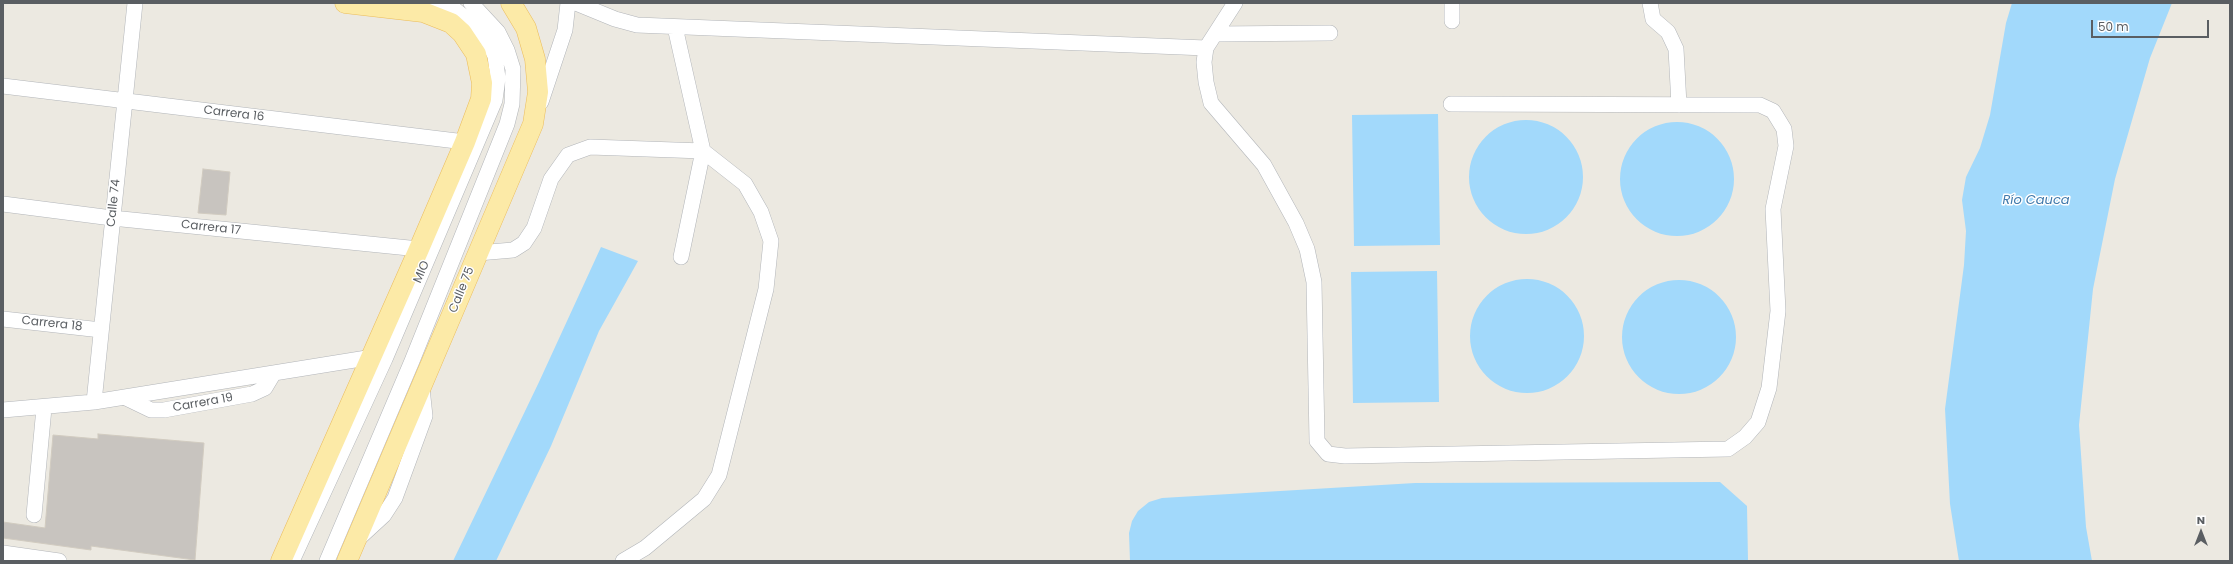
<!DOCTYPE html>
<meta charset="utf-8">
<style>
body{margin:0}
#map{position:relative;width:2233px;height:564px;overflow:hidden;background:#ece9e1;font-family:Poppins,sans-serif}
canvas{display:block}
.frame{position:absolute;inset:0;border:4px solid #5a5e62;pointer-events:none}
.north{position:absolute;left:2181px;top:512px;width:40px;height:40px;-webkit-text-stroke:3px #fff;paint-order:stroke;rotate:0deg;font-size:11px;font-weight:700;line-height:16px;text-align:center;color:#5a5e62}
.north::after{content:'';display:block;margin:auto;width:14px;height:18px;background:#5a5e62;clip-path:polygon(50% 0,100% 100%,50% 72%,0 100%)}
.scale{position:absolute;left:2091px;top:20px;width:118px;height:18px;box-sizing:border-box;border:2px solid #5a5e62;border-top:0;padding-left:5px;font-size:12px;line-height:14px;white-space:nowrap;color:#5a5e62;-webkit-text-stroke:3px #fff;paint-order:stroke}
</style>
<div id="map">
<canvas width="2233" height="564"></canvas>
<div class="frame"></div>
<div class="north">N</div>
<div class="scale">50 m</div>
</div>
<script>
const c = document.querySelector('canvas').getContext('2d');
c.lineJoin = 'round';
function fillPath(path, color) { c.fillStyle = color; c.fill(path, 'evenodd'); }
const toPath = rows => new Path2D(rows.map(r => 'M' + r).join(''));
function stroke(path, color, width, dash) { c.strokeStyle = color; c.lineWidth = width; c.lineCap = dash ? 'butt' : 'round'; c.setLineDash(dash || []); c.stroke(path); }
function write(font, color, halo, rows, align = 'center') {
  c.font = font + ' Poppins,sans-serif'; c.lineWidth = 3; c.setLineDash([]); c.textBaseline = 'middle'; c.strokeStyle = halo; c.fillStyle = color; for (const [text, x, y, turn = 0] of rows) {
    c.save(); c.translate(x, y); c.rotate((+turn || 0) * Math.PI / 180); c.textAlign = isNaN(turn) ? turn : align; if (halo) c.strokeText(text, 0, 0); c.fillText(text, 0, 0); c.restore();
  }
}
const water = toPath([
 [2012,3,2172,3,2150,58,2115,179,2093,289,2079,425,2086,527,2092,561,1959,561,1950,504,1945,409,1964,265,1966,231,1962,200,1966,177,1980,148,1990,115,2006,23],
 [1438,114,1440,245,1354,246,1352,115],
 '1469 177a57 57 0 1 1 114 0a57 57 0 1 1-114 0Z',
 '1620 179a57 57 0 1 1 114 0a57 57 0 1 1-114 0Z',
 [601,247,638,261,599,331,551,446,496,561,453,561,539,382],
 [1437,271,1439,402,1353,403,1351,272],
 '1470 336a57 57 0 1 1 114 0a57 57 0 1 1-114 0Z',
 '1622 337a57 57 0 1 1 114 0a57 57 0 1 1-114 0Z',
 [1720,482,1747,506,1748,561,1130,561,1129,533,1132,521,1138,511,1149,502,1162,498,1415,483]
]);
const building = toPath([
 [203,169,230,172,226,215,198,213,203,169],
 [98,434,204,443,195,560,91,546,91,550,3,538,3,522,45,528,53,435,98,439,98,434]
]);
const minor = toPath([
 [576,3,615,19,637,25,1206,48],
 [1235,3,1206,48,1204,62,1206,82,1211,103,1264,165,1296,223,1307,249,1314,282,1317,441,1328,454,1345,456,1728,449,1745,437,1758,422,1769,388,1778,311,1773,209,1786,146,1784,129,1773,111,1760,105,1451,104],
 [1452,3,1452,21],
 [1650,3,1653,19,1668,32,1676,49,1679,105],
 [675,27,703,151,681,257],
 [1216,34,1330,33],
 [3,86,465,142],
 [541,102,565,30,568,3],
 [3,204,112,218,419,249],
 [478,253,513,250,524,243,534,228,551,179,568,155,590,147,703,151,745,184,761,212,771,241,766,289,719,475,704,499,645,548,623,561],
 [3,319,101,330],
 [124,397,151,410,164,410,252,394,265,388,274,373],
 [94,402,135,3],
 [3,410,94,402,373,357],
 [34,515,44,408],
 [359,538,384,515,395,498,425,416,422,388],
 [3,553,59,561],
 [292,561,385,359,495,100,498,78,495,56,487,40,477,27,454,9,433,3],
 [327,561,412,361,507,124,512,104,513,69,507,50,498,32,471,3]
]);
const major = toPath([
 [281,561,419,249,465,142,481,99,482,83,476,54,462,33,451,23,423,12,345,3],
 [347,561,533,124,538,92,535,59,526,28,511,3]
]);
const streetNames = [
 ["Carrera 16",234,114,7],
 ["Calle 74",114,203,-84],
 ["Carrera 17",211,228,6],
 ["MIO",422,272,-67],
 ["Calle 75",462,290,-68],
 ["Carrera 18",52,324,6],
 ["Carrera 19",203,403,-10]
];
const waterNames = [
 ["Río Cauca",2036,201]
];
fillPath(water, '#a2d9fb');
fillPath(building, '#c8c4bf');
stroke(building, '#d1cbc0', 1);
stroke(minor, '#b2b5b9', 16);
stroke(major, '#ebbc5b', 21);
stroke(minor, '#fff', 15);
stroke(major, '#fceaa7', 20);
write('12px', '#5a5e62', '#fff', streetNames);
write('italic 13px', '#417aac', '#fff', waterNames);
</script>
